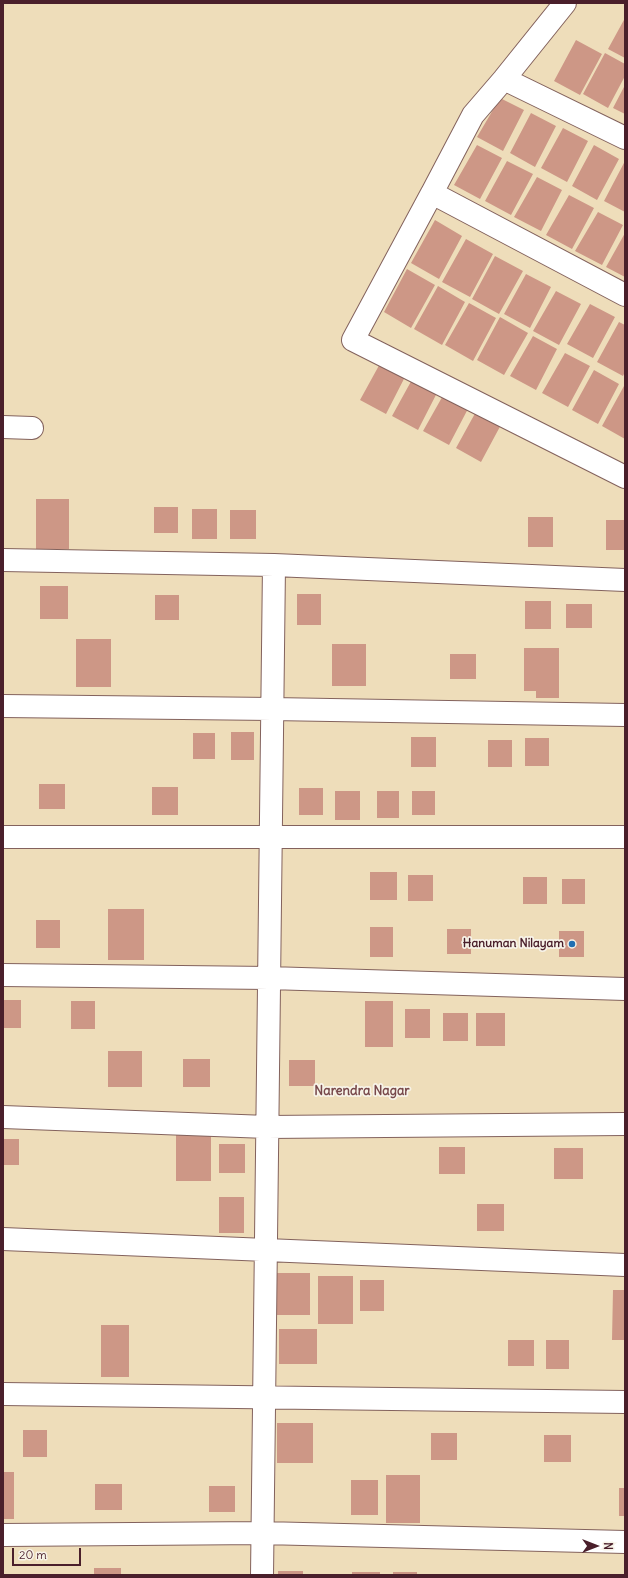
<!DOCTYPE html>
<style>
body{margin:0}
#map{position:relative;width:628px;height:1578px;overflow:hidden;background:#eeddba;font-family:Delius,sans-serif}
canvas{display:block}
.frame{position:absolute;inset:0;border:4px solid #4a1f2b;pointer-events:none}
.north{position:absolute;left:576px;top:1526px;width:40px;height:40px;-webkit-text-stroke:3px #f7f3e8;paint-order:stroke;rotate:90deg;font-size:11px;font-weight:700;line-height:16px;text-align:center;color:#4a1f2b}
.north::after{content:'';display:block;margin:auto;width:14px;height:18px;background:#4a1f2b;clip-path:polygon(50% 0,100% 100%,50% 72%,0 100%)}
.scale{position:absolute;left:12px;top:1548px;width:69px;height:18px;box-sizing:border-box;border:2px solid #4a1f2b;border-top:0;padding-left:5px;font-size:12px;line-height:14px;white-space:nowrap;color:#4a1f2b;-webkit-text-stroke:3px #f7f3e8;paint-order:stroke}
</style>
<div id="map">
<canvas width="628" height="1578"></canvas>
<div class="frame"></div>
<div class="north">N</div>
<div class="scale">20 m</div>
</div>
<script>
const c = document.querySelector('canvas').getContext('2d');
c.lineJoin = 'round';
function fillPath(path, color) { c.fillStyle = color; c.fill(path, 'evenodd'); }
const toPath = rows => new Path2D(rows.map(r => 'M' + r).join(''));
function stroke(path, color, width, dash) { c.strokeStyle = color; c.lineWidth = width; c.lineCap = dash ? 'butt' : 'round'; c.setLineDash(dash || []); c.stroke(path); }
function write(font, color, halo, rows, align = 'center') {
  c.font = font + ' Delius,sans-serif'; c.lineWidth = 3.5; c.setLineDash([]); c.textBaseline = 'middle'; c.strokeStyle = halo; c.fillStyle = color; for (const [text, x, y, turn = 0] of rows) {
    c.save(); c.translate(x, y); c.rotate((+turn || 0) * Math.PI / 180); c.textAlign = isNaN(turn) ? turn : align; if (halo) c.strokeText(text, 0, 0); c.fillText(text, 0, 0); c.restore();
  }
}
const building = toPath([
 [625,18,625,58,608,49],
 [576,40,602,54,580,95,554,81],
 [605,53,625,64,625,76,608,108,583,94],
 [625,85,625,114,613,108],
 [500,98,524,110,503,151,477,137],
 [531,113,556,126,535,167,510,153],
 [563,128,588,141,567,182,541,168],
 [477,145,502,158,480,199,454,185],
 [594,145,619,159,597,200,572,186],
 [507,161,533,174,511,215,485,201],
 [625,161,625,212,604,201],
 [537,177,562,190,541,231,514,217],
 [569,195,594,208,572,249,546,235],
 [598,212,623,225,602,265,575,251],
 [435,220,462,236,439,279,411,263],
 [625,233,625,277,606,267],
 [466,239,493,254,470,297,442,282],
 [495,256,523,271,499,314,472,299],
 [407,269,435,285,411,328,384,312],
 [526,274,551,287,530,328,504,314],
 [438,286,465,302,442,345,414,329],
 [556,291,581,304,559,345,533,331],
 [469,303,496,318,473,361,445,345],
 [590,304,615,317,593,358,567,344],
 [500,317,528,333,504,375,477,360],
 [619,322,625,325,625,372,623,376,597,362],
 [533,336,557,349,536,390,510,376],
 [565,353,590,366,568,407,542,393],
 [382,360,407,373,386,414,360,400],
 [594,370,619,384,598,424,572,410],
 [414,376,439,389,418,430,392,416],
 [624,386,625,387,625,439,602,426],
 [445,392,470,405,449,445,423,431],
 [478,408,503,421,481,462,456,448],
 [36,499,69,499,69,549,36,549],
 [154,507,178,507,178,533,154,533],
 [192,509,217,509,217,539,192,539],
 [230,510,256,510,256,539,230,539],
 [528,517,553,517,553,547,528,547],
 [606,520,625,520,625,550,606,550],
 [40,586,68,586,68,619,40,619],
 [297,594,321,594,321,625,297,625],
 [155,595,179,595,179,620,155,620],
 [525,601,551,601,551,629,525,629],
 [566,604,592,604,592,628,566,628],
 [76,639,111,639,111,687,76,687],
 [332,644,366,644,366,686,332,686],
 [524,648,559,648,559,698,536,698,536,691,524,691],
 [450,654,476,654,476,679,450,679],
 [231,732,254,732,254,760,231,760],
 [193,733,215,733,215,759,193,759],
 [411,737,436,737,436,767,411,767],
 [525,738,549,738,549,766,525,766],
 [488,740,512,740,512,767,488,767],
 [39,784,65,784,65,809,39,809],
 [152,787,178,787,178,815,152,815],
 [299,788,323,788,323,815,299,815],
 [335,791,360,791,360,820,335,820],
 [377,791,399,791,399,818,377,818],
 [412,791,435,791,435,815,412,815],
 [370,872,397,872,397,900,370,900],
 [408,875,433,875,433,901,408,901],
 [523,877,547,877,547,904,523,904],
 [562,879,585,879,585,904,562,904],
 [108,909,144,909,144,960,108,960],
 [36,920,60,920,60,948,36,948],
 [370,927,393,927,393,957,370,957],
 [447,929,471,929,471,954,447,954],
 [559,931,584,931,584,957,559,957],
 [3,1000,21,1000,21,1028,3,1028],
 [71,1001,95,1001,95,1029,71,1029],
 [365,1001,393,1001,393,1047,365,1047],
 [405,1009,430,1009,430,1038,405,1038],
 [443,1013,468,1013,468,1041,443,1041],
 [476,1013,505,1013,505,1046,476,1046],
 [108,1051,142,1051,142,1087,108,1087],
 [183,1059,210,1059,210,1087,183,1087],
 [289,1060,315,1060,315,1086,289,1086],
 [176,1130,211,1130,211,1181,176,1181],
 [3,1139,19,1139,19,1165,3,1165],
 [219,1144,245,1144,245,1173,219,1173],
 [439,1147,465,1147,465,1174,439,1174],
 [554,1148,583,1148,583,1179,554,1179],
 [219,1197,244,1197,244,1233,219,1233],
 [477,1204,504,1204,504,1231,477,1231],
 [277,1273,310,1273,310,1315,277,1315],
 [318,1276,353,1276,353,1324,318,1324],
 [360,1280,384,1280,384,1311,360,1311],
 [613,1290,625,1290,625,1340,612,1340],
 [101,1325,129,1325,129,1377,101,1377],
 [279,1329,317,1329,317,1364,279,1364],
 [508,1340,534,1340,534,1366,508,1366],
 [546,1340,569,1340,569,1369,546,1369],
 [277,1423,313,1423,313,1463,277,1463],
 [23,1430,47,1430,47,1457,23,1457],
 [431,1433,457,1433,457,1460,431,1460],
 [544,1435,571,1435,571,1462,544,1462],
 [3,1472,14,1472,14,1519,3,1519],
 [386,1475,420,1475,420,1523,386,1523],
 [351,1480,378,1480,378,1515,351,1515],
 [95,1484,122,1484,122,1510,95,1510],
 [209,1486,235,1486,235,1512,209,1512],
 [619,1488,625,1488,625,1516,619,1516],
 [94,1568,121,1568,121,1575,94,1575],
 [278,1571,303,1571,303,1575,278,1575],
 [352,1572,380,1572,380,1575,352,1575],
 [393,1572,417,1572,417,1575,393,1575]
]);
const street = toPath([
 [504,79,565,3],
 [625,138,504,79,473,115,432,193,625,295],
 [432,193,353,340,625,477],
 [3,427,32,428],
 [3,560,274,565,625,580],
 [3,706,272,709,625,715],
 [3,837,625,837],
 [3,975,269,978,625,989],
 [3,1117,267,1127,625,1124],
 [3,1239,625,1265],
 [3,1394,625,1402],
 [3,1535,263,1533,625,1542],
 [262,1575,274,565]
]);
const markers = [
 [572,944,4,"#1f6fb2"]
];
const poiNames = [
 ["Hanuman Nilayam",564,944]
];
const neighbourhoodNames = [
 ["Narendra Nagar",362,1091]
];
fillPath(building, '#cd9786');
stroke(street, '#83625d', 24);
stroke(street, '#fff', 22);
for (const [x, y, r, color] of markers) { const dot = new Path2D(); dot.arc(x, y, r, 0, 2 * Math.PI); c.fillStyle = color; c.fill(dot); stroke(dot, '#f7f3e8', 1.5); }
write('bold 12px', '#4a1f2b', '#f7f3e8', poiNames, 'right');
write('bold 13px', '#78494b', '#f7f3e8', neighbourhoodNames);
</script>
